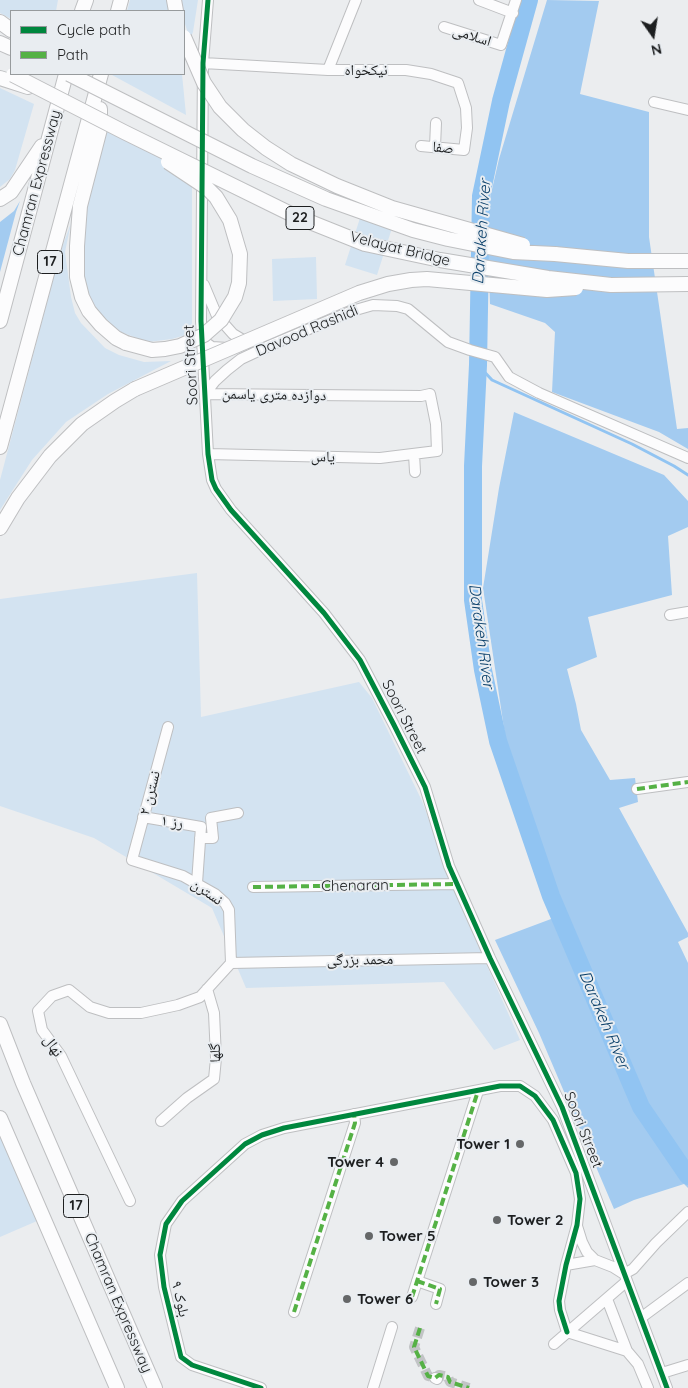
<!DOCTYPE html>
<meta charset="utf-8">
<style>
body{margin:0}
#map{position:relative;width:688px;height:1388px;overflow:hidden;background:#ebedef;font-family:Quicksand,sans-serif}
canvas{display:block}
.legend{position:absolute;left:10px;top:10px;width:175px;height:65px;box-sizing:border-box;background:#e9edf1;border:1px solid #979b9d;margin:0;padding:6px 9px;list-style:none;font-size:15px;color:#1d1f20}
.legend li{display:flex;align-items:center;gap:10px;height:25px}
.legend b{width:25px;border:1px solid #979b9d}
.north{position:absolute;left:628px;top:10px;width:50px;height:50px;-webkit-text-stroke:4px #e9edf1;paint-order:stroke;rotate:167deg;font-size:14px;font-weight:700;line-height:20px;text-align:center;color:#1d1f20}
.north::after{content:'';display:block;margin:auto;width:18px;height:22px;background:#1d1f20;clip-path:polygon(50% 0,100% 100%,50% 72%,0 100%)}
</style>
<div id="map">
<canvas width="688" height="1388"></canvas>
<ul class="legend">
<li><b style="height:6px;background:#00873e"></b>Cycle path</li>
<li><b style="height:6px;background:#55b145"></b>Path</li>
</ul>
<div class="north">N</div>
</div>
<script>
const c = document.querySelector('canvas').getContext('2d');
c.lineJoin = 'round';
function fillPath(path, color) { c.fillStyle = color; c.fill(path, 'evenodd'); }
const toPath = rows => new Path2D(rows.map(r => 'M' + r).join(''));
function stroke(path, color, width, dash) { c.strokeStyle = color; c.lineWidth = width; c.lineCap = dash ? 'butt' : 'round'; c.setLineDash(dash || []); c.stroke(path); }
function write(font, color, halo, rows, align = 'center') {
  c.font = font + ' Quicksand,"Noto Naskh Arabic",sans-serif'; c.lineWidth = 4; c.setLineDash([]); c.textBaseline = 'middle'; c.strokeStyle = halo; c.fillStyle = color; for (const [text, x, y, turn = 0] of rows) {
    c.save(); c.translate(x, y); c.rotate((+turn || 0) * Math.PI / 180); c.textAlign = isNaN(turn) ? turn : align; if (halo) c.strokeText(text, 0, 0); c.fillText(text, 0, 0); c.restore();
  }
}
const green = toPath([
 [0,0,58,0,56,11,11,11,11,19,0,13],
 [130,0,167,0,169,11,127,11],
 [178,0,198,0,193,32,190,39,184,21,184,11,181,11],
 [112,74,182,74,186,115,112,75],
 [0,88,34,104,15,170,10,179,0,187],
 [103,128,192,173,192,333,172,339,148,342,134,337,121,332,110,324,89,300,84,290,79,231],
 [360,218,392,228,377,275,345,265],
 [71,223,65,252,71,297,75,313,81,323,105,348,119,355,144,362,171,361,108,394,66,422,32,460,0,510,0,480,60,253],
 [316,257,317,299,273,301,272,259],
 [197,573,201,717,359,682,372,698,422,801,461,907,520,1040,494,1050,444,982,246,988,212,908,94,838,0,806,0,599],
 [0,1134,37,1221,0,1237]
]);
const forest = toPath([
 [547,0,599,1,580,94,649,112,649,237,677,429,688,428,688,449,659,432,552,392,555,332,545,323,490,304,487,211,499,159],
 [20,201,16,212,0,272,0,222,14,211],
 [514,412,664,475,688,501,688,527,668,536,672,595,588,617,597,657,567,669,576,704,581,730,610,780,635,778,638,802,619,808,688,933,688,937,678,942,688,963,688,1188,684,1184,634,1200,614,1209,539,1033,495,940,551,919,565,911,508,755,483,588,499,488]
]);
const stream = toPath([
 [478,365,492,380,632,444,674,466,688,475]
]);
const river = toPath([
 [529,0,501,101,481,196,478,365,473,466,473,600,483,670,498,741,551,896,641,1107,688,1176]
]);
const minorTunnel = toPath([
 [420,1328,414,1347,428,1376,435,1378,439,1375,448,1377,450,1382,469,1388]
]);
const minor = toPath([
 [208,0,203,63,201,321,208,454,212,480,216,489,231,510,324,613,360,660,394,725,425,787,449,866,490,958,562,1107,667,1388],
 [479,0,513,13],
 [444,27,501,45,516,0],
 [203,63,328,70,406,70,431,74,458,83,466,108,467,128,464,150,421,146],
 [328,70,356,0],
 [654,102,688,110],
 [435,147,436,123],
 [204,285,217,316,233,334,248,343],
 [202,340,212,347,228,348],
 [205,394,215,381,227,370,241,359,271,345,352,311,373,305,397,306,408,309,448,342,470,350,495,357,509,377,539,393,688,458],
 [205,394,421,396,430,394,436,424,437,451,380,458,208,454],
 [414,454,415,472],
 [670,615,688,612],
 [168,727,132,860,183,876,215,894,225,903,229,910,231,963],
 [637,789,688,782],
 [143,817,201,827,197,883],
 [200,838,213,838,211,818,238,813],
 [253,887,457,884],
 [231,963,490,958],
 [161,1121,187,1098,214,1079,216,1058,214,1013,207,989],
 [130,1201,61,1056,42,1030,38,1011,52,996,69,990,90,1007,109,1013,141,1013,178,1005,200,997,231,963],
 [577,1226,582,1242,587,1252,595,1260],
 [566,1265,595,1260,613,1267,624,1274,633,1269,656,1243,688,1212],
 [417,1281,440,1289,436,1304],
 [412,1297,478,1091],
 [607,1299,627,1351],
 [294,1312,355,1123,354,1114],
 [642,1317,688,1283],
 [567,1332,627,1351,638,1364,648,1388],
 [554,1344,627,1281],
 [662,1373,688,1365],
 [435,1378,437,1379],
 [261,1388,192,1365,181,1357,164,1287,160,1255,166,1224,182,1201,245,1144,262,1135,284,1128,500,1086,520,1086,535,1096,553,1120,576,1173,580,1199,577,1225,566,1265,559,1301,560,1310,567,1332],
 [373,1388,392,1327]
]);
const highway = toPath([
 [174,0,176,11],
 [82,11,86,0],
 [118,11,121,0],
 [0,22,11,30],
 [0,43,11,48],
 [0,78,28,87],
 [100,109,100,129,80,206,77,246,77,277,82,297,89,311,101,325,116,338,126,343],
 [0,199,11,192,42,146],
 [555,254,628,261,688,261],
 [611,285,688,284],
 [0,321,66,74],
 [0,447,101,74],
 [0,528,18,498,50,456,82,424,115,401,135,389],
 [0,1024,23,1083,155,1388],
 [0,1118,117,1388]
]);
const highwayBridge = toPath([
 [184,37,204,83,220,107,243,130,266,148,291,164,337,186,392,208,523,245],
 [69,74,252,166,326,199,413,230,448,239,513,252,555,254],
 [13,75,124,132,295,216,365,244,440,260,548,278,611,285],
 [126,343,152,350,165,349,180,346,204,335,221,320,235,297,239,283,240,254,230,220,216,197,207,188,168,162],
 [135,389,359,293,388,284,411,280,427,279,547,290,576,288]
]);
const quiet = toPath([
 [637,789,688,782],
 [253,887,457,884],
 [417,1281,440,1289,436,1304],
 [412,1297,478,1091],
 [294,1312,355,1123,354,1114],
 [420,1328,414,1347,428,1376,435,1378,439,1375,448,1377,450,1382,469,1388]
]);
const cycleway = toPath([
 [208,0,203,63,201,321,208,454,212,480,216,489,231,510,324,613,360,660,394,725,425,787,449,866,490,958,562,1107,667,1388],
 [261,1388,192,1365,181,1357,164,1287,160,1255,166,1224,182,1201,245,1144,262,1135,284,1128,500,1086,520,1086,535,1096,553,1120,576,1173,580,1199,577,1225,566,1265,559,1301,560,1310,567,1332]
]);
const markers = [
 [520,1144,5,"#656768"],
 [394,1162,5,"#656768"],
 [497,1220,5,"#656768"],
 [369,1236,5,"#656768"],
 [473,1282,5,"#656768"],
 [347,1299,5,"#656768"]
];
const shields = [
 [300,218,28],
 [50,262,25],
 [76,1206,25]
];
const shieldNames = [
 ["22",300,218],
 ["17",50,262],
 ["17",76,1206]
];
const streetNames = [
 ["اسلامی",472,36,18],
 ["نیکخواه",366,70],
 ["صفا",443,148,6],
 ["Chamran Expressway",37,183,-75],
 ["Velayat Bridge",400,249,14],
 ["Davood Rashidi",307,331,-23],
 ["Soori Street",191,365,-93],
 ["دوازده متری یاسمن",274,395,1],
 ["یاس",323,457,1],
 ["Soori Street",404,717,63],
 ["نسترن ۲",150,793,-75],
 ["رز ۱",172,822,9],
 ["Chenaran",355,886,-1],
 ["نسترن",207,892,35],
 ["محمد بزرگی",360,960,-1],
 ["نهال",53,1046,56],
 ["گلها",215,1053,-90],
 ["Soori Street",583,1130,68],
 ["بلوک ۹",180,1299,77],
 ["Chamran Expressway",118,1303,67]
];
const poiNames = [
 ["Tower 1",510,1144,"right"],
 ["Tower 4",384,1162,"right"],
 ["Tower 2",507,1220],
 ["Tower 5",379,1236],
 ["Tower 3",483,1282],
 ["Tower 6",357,1299]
];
const waterNames = [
 ["Darakeh River",482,232,-86],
 ["Darakeh River",481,636,82],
 ["Darakeh River",604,1020,67]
];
fillPath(green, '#d3e3f1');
fillPath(forest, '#a3cbf0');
stroke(stream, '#91c4f2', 3);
stroke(river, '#91c4f2', 18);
stroke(minorTunnel, '#c2c4c6', 10, [10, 5]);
stroke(minor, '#bebfc1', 12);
stroke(highway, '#bebfc1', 16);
stroke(minor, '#fcfcfd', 10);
stroke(highway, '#fcfcfd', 14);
stroke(highwayBridge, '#bebfc1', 16, []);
stroke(highwayBridge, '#fcfcfd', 14);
stroke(quiet, '#55b145', 4, [8, 4]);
stroke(cycleway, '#00873e', 5);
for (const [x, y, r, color] of markers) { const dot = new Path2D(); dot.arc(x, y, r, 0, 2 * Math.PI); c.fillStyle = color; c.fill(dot); stroke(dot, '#e9edf1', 2); }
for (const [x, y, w] of shields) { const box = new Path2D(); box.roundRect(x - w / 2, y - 11.5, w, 23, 4); c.fillStyle = '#e9edf1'; c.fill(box); stroke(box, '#1d1f20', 1); }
write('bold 14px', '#1d1f20', null, shieldNames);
write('15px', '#1d1f20', '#e9edf1', streetNames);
write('bold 15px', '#1d1f20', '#e9edf1', poiNames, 'left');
write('italic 16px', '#093f6a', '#e9edf1', waterNames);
</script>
